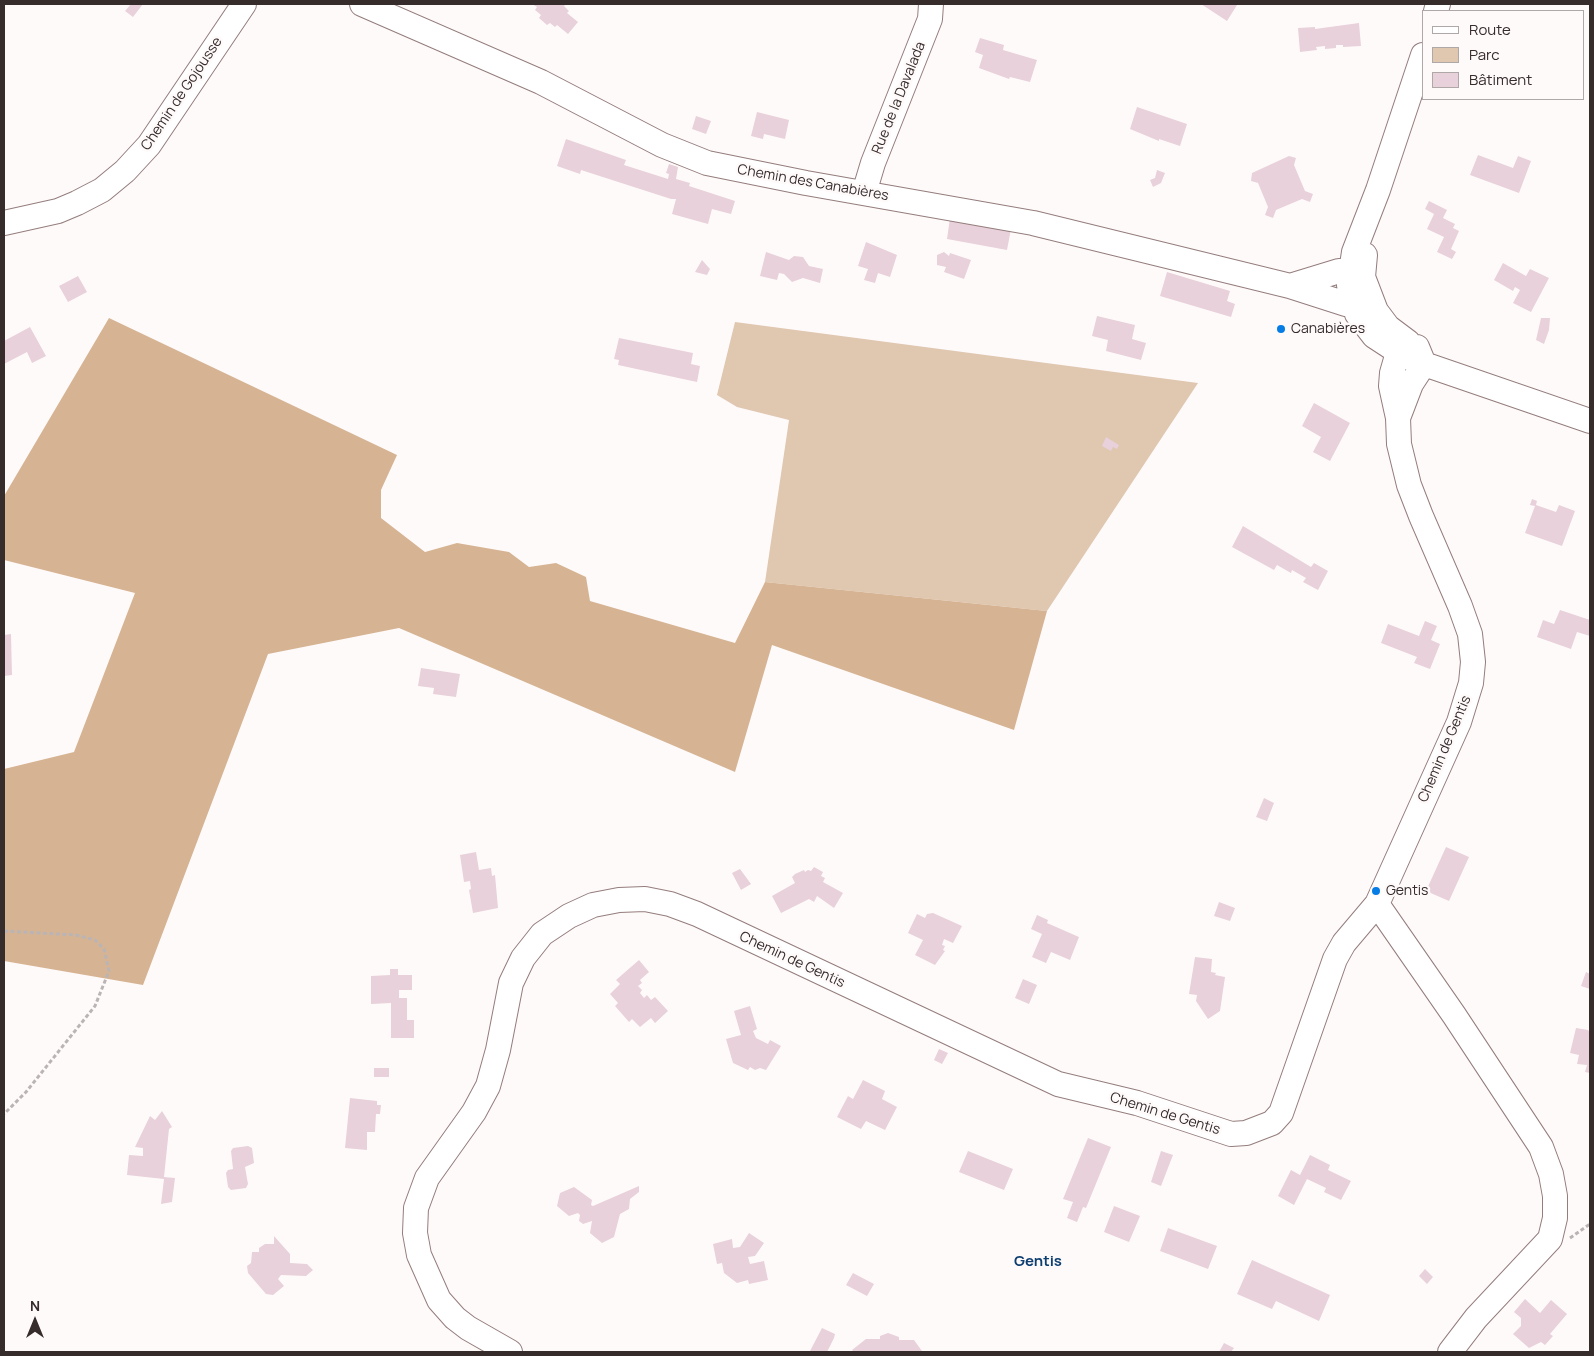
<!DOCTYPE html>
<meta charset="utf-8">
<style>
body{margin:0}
#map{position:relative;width:1594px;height:1356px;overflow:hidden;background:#fffafa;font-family:Manrope,sans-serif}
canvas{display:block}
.frame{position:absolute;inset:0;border:5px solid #362c2c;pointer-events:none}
.legend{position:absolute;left:1422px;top:10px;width:162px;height:90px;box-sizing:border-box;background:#fffafa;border:1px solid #afa8a8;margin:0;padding:6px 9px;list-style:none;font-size:15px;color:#362c2c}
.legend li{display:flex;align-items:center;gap:10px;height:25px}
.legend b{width:25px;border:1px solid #afa8a8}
.north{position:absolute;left:10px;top:1296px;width:50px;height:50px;-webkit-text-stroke:4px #fffafa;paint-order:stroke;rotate:0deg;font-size:14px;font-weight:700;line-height:20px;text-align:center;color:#362c2c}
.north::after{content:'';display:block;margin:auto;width:18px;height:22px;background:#362c2c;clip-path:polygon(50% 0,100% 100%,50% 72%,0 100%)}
</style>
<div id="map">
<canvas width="1594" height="1356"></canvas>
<div class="frame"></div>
<ul class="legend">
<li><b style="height:6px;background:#fff"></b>Route</li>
<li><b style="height:14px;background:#dfc7b0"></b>Parc</li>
<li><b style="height:14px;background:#e8d1da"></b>Bâtiment</li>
</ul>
<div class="north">N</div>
</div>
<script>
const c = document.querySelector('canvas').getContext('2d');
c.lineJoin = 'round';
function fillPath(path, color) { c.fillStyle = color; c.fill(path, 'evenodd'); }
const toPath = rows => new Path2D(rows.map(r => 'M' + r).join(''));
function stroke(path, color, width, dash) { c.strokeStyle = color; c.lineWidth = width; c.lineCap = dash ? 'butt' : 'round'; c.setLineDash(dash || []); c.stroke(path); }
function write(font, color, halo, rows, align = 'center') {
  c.font = font + ' Manrope,sans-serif'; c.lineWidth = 5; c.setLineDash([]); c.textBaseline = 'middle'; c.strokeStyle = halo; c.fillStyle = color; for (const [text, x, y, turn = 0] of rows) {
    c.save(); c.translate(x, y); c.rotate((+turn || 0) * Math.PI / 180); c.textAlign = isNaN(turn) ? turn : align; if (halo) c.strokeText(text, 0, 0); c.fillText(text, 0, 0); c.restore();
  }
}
const green = toPath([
 [735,322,1198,383,1047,611,765,582,789,420,737,407,717,395]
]);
const forest = toPath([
 [109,318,397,455,381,490,381,518,425,552,457,543,509,552,529,567,556,563,586,577,590,601,735,643,765,582,1047,611,1014,730,772,645,735,772,399,628,268,654,143,985,4,961,4,769,74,752,135,593,4,560,4,496]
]);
const building = toPath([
 [131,4,143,4,133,17,125,11],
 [532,4,566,4,564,6,569,11,567,13,578,22,568,34,557,25,555,27,550,23,547,25,539,18,541,15,535,10,537,7],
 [1201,4,1235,4,1237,5,1227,21],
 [1359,23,1361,46,1343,47,1343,45,1336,45,1336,48,1325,49,1325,46,1316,47,1317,50,1300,52,1298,28,1315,27,1315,29],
 [980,38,1004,45,1003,50,1037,60,1030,82,1010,77,1009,79,979,68,983,55,975,52],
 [1137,107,1187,124,1180,146,1159,139,1159,141,1130,129],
 [757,112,789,120,785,139,764,134,763,139,751,136],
 [696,116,711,121,706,134,692,129],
 [566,139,626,160,624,165,668,179,669,174,666,173,669,164,678,167,676,179,690,183,689,186,735,201,731,214,712,209,708,224,672,214,676,199,671,199,581,170,580,174,557,166],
 [1478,155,1513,168,1518,156,1531,161,1519,193,1470,175],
 [1289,156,1296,158,1294,165,1305,191,1313,194,1310,202,1302,199,1276,210,1273,218,1265,215,1268,207,1258,183,1251,181,1252,173],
 [1157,170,1165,173,1161,183,1153,187,1150,180,1155,178],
 [1429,201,1447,210,1443,218,1455,224,1453,228,1459,231,1451,249,1456,252,1452,259,1437,252,1444,237,1427,229,1434,214,1425,209],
 [950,218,1011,229,1007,250,947,239],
 [866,242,897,255,890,277,878,273,875,283,864,280,868,269,858,266],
 [766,252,789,260,794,256,803,257,809,266,823,269,820,283,803,278,792,282,784,274,779,273,777,280,760,276],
 [944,252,949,256,950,253,971,260,964,279,944,272,946,267,937,265,937,255],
 [702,260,710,269,707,275,695,272],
 [1503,263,1526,276,1530,269,1549,278,1531,312,1513,303,1520,290,1515,287,1513,291,1494,280],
 [1167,272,1230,291,1227,301,1235,304,1231,317,1160,296],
 [78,276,87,292,68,302,59,286],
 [1097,316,1135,325,1132,339,1146,343,1141,360,1106,351,1108,340,1092,336],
 [1541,318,1550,318,1549,330,1544,344,1536,340],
 [30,327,46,356,32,363,27,352,4,364,4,341],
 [619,338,693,353,691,364,700,366,697,382,618,365,619,360,614,359],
 [1314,403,1350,423,1330,461,1313,452,1321,437,1302,426],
 [1106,437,1119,445,1117,449,1113,447,1111,451,1102,446],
 [1532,499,1537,501,1536,505,1556,512,1559,505,1575,511,1562,546,1525,533,1535,506,1530,505],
 [1243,526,1311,567,1314,563,1328,571,1318,590,1303,582,1306,578,1292,570,1291,573,1277,565,1274,570,1232,547],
 [1560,610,1590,620,1590,636,1577,632,1571,649,1537,637,1543,620,1554,624],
 [1425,621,1437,626,1431,640,1440,644,1430,669,1414,663,1417,657,1381,643,1388,624,1419,636],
 [11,634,12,675,4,676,4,635],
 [421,668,460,674,456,697,433,694,434,688,418,686],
 [1264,798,1274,803,1267,821,1256,817],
 [1446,847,1469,857,1449,901,1426,891],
 [476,852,479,870,491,868,492,876,495,875,498,908,473,913,469,890,471,889,470,881,464,882,460,855],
 [814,867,823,872,821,876,825,878,823,882,843,893,834,908,817,896,814,902,809,899,781,913,772,896,795,883,792,877,795,874,804,870,805,872,808,870,811,871],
 [740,869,751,884,741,890,732,873],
 [1219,902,1235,908,1230,921,1214,916],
 [933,913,962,926,953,943,944,939,942,945,945,946,943,950,945,951,935,965,915,955,923,940,908,933,917,914,925,918,927,914],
 [1037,915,1048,920,1047,923,1079,937,1070,960,1051,952,1046,963,1032,957,1042,934,1031,929],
 [1195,957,1212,959,1211,972,1216,973,1215,975,1225,977,1220,1011,1208,1019,1196,1001,1197,995,1189,994],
 [639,960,649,972,640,980,642,983,638,986,642,990,640,993,644,998,647,995,651,1000,655,997,668,1011,655,1023,651,1018,640,1027,632,1019,629,1022,615,1006,618,1003,610,994,620,984,616,980],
 [390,969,398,969,398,975,412,975,412,990,399,990,399,998,407,998,407,1020,414,1020,414,1038,391,1038,391,1003,371,1004,371,976,390,975],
 [1586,972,1590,974,1590,989,1581,986],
 [1023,979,1037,985,1029,1004,1015,998],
 [750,1006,757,1029,753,1031,756,1038,768,1044,770,1040,781,1046,766,1070,760,1068,755,1070,750,1067,748,1070,733,1063,726,1039,741,1035,734,1011],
 [1576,1028,1588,1030,1590,1033,1590,1073,1585,1072,1587,1065,1577,1064,1579,1055,1570,1053],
 [939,1049,948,1053,942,1064,934,1060],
 [374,1068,389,1068,389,1077,374,1077],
 [863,1080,885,1091,882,1099,897,1107,885,1130,866,1121,861,1129,837,1117,848,1096,853,1099],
 [350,1098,377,1101,377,1105,381,1105,380,1114,376,1114,375,1132,367,1132,367,1150,345,1148],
 [162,1111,172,1127,169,1129,164,1177,175,1178,172,1202,161,1204,164,1179,127,1175,129,1155,143,1156,143,1148,135,1147,150,1116,155,1120],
 [1088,1138,1111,1147,1086,1208,1083,1207,1077,1222,1067,1218,1073,1202,1063,1199],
 [248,1146,252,1148,254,1163,245,1167,248,1184,246,1188,231,1190,228,1187,226,1173,228,1170,233,1169,231,1151,233,1148],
 [968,1151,1013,1169,1004,1190,959,1172],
 [1161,1151,1173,1155,1161,1186,1151,1182],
 [1310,1155,1330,1165,1328,1170,1351,1181,1341,1200,1324,1192,1326,1188,1307,1179,1294,1205,1278,1196,1291,1170,1300,1175],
 [639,1186,639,1192,630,1199,629,1209,620,1214,614,1237,602,1243,590,1233,592,1221,583,1224,579,1221,580,1215,578,1213,569,1216,557,1206,560,1193,574,1187,592,1200,591,1205,593,1206],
 [1114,1206,1140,1216,1129,1242,1104,1232],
 [1168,1228,1217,1246,1208,1269,1160,1251],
 [749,1233,764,1243,755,1256,748,1257,750,1264,764,1261,768,1280,749,1284,748,1280,737,1283,724,1273,722,1263,717,1264,713,1244,732,1239,733,1248,740,1247],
 [274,1236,290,1254,290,1263,307,1264,313,1270,306,1276,281,1275,278,1279,284,1286,273,1295,266,1294,248,1273,247,1266,251,1263,252,1252,259,1252,259,1248,265,1244,274,1244],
 [1252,1260,1330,1295,1319,1321,1276,1301,1272,1309,1237,1294],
 [1425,1269,1433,1277,1427,1284,1419,1276],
 [853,1273,874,1284,867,1296,846,1285],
 [1525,1299,1540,1313,1551,1300,1567,1314,1550,1334,1553,1336,1545,1345,1541,1342,1529,1348,1513,1334,1521,1326,1521,1318,1514,1312],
 [822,1328,835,1334,834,1338,827,1352,811,1352,810,1351],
 [888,1333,899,1337,899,1340,914,1340,922,1351,854,1352,852,1350,866,1339,880,1339,880,1336],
 [1224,1343,1234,1348,1231,1352,1219,1352]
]);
const path = toPath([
 [4,931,76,935,95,940,104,949,109,971,95,1006,26,1092,4,1114],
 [1570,1238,1590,1224]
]);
const minor = toPath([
 [362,4,541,82,662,145,707,163,806,183,1033,223,1290,286],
 [1436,11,1438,4],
 [1423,55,1378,190,1354,252,1349,285,1357,314,1374,336,1400,353,1424,364,1590,421],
 [864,193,873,163,930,19,931,4],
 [4,223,58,211,77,203,102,190,125,171,149,145,244,4],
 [1365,255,1363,277,1376,311,1388,327,1408,342],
 [1363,296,1346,304,1290,286,1339,271,1350,271,1363,277],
 [1377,904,1454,1015,1541,1147,1551,1174,1555,1196,1555,1218,1550,1239,1476,1318,1450,1352],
 [510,1352,468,1328,455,1318,439,1300,419,1255,415,1233,416,1208,427,1178,474,1112,488,1086,498,1050,511,983,523,958,542,934,569,916,593,905,619,900,645,899,670,904,697,914,1058,1084,1137,1103,1231,1134,1246,1133,1272,1123,1281,1113,1335,959,1344,943,1377,904,1459,722,1471,683,1473,662,1470,634,1460,606,1421,516,1409,485,1399,444,1398,418,1391,386,1392,373,1396,359,1400,353,1417,347,1424,364,1411,384,1398,418]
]);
const markers = [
 [1281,329,5,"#057de4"],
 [1376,891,5,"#057de4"]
];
const streetNames = [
 ["Chemin de Gojousse",182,94,-56],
 ["Rue de la Davalada",899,98,-68],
 ["Chemin des Canabières",813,183,10],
 ["Chemin de Gentis",1445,749,-67],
 ["Chemin de Gentis",792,960,25],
 ["Chemin de Gentis",1165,1114,17]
];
const poiNames = [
 ["Canabières",1291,329],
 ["Gentis",1386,891]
];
const neighbourhoodNames = [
 ["Gentis",1038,1262]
];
fillPath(green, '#dfc7b0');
fillPath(forest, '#d6b493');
fillPath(building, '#e8d1da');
stroke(minor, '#947d7d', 26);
stroke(path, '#bbb4b4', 3, [4, 2.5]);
stroke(minor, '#fff', 24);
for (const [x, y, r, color] of markers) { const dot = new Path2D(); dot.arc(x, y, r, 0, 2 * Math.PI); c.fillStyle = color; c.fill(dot); stroke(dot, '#fffafa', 2); }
write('14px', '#362c2c', '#fffafa', streetNames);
write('14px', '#362c2c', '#fffafa', poiNames, 'left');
write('bold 15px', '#0e3f71', '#fffafa', neighbourhoodNames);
</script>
